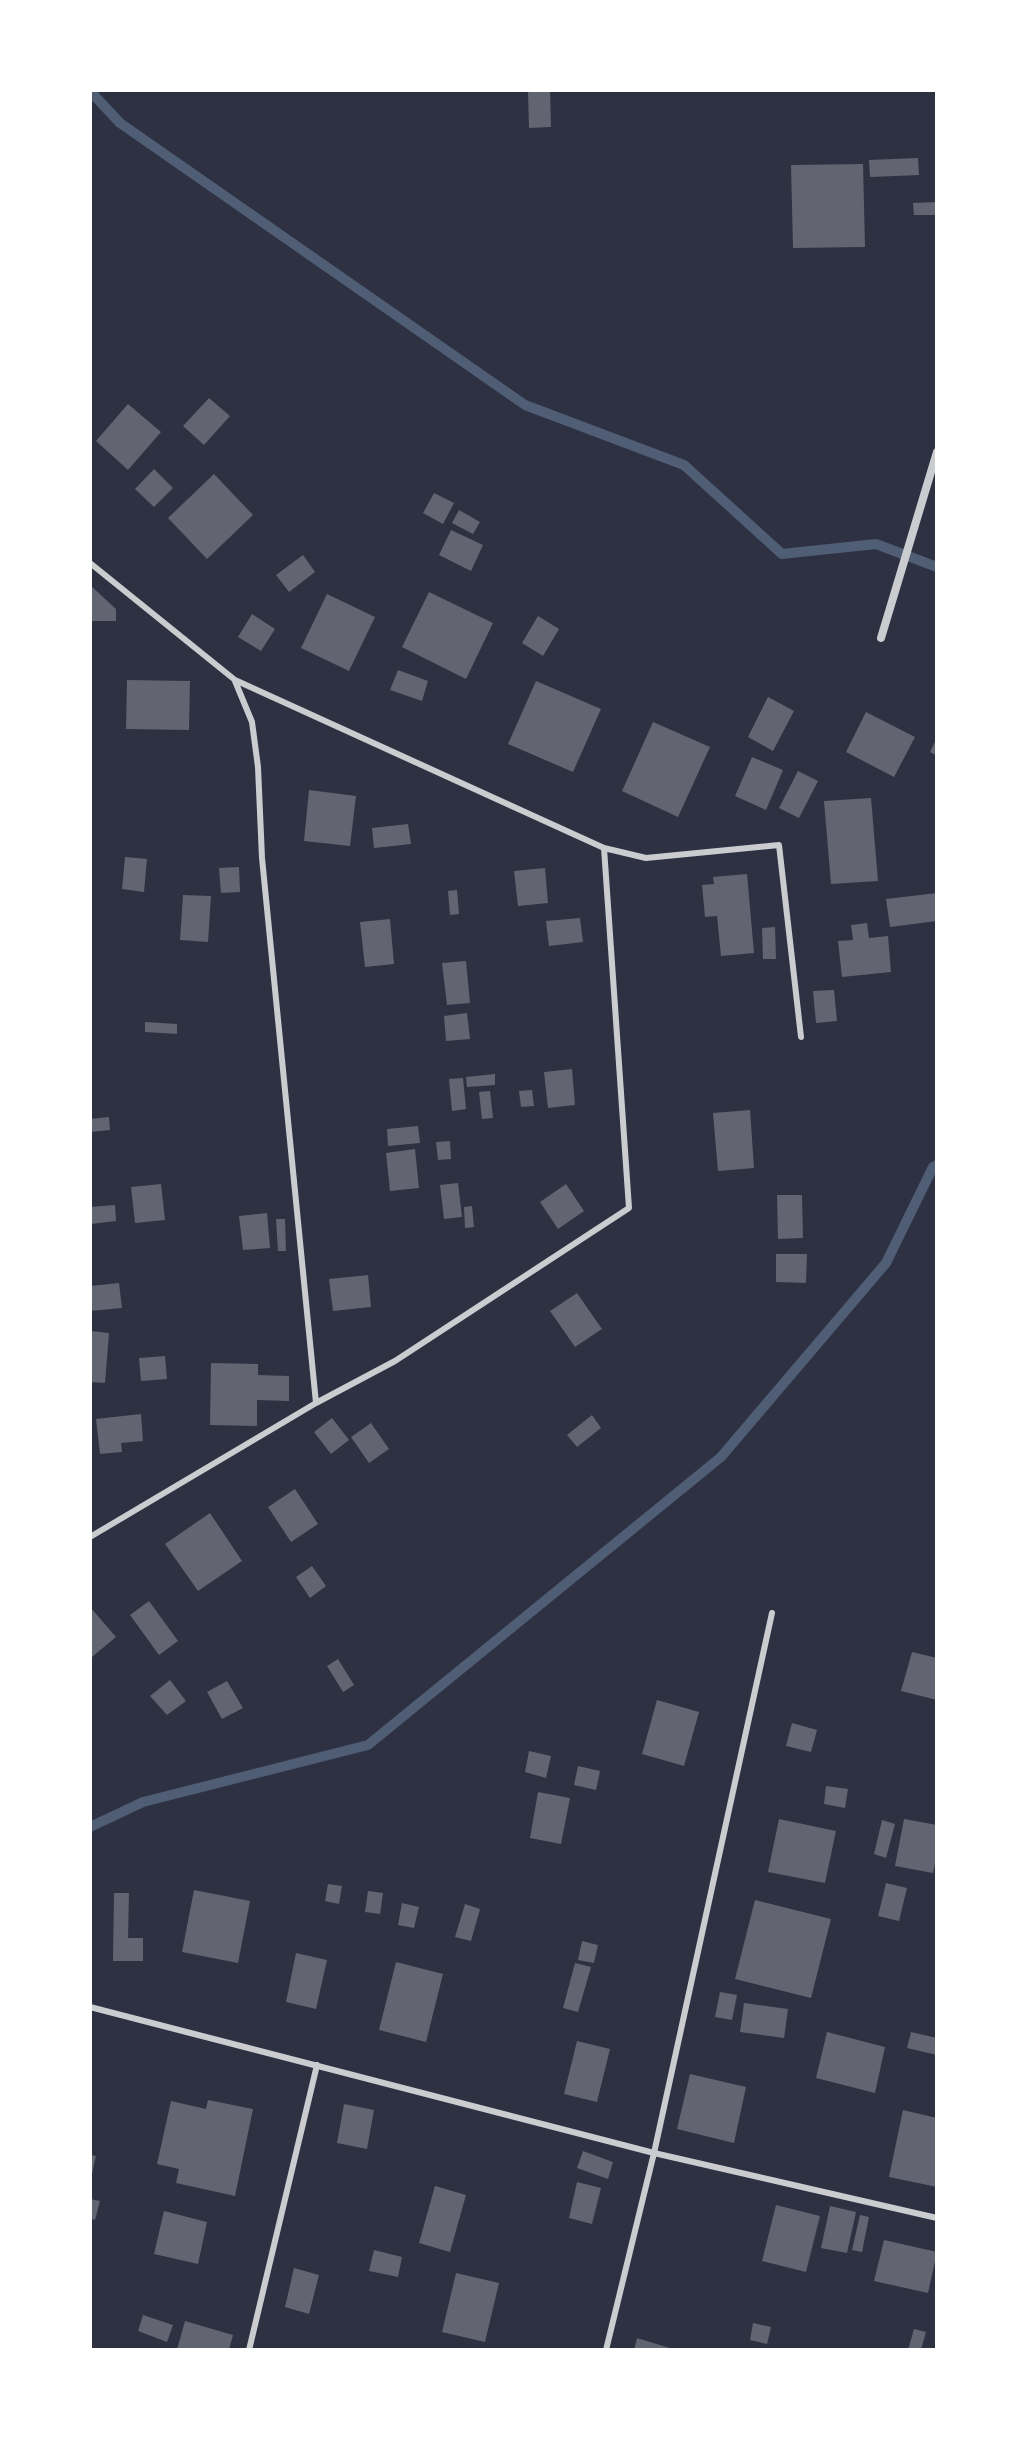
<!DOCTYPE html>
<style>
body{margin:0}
#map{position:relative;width:1027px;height:2440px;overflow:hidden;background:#2d3142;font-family:"Fira Sans",sans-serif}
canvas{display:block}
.frame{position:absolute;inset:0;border:92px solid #fff;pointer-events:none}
</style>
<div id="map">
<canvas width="1027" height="2440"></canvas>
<div class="frame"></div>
</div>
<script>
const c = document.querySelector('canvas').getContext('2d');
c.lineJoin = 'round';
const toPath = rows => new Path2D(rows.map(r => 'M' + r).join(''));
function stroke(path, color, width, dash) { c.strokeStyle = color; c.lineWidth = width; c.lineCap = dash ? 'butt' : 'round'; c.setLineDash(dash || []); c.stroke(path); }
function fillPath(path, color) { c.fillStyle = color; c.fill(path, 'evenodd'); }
const stream = toPath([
 [90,91,120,123,525,405,684,465,782,554,876,544,937,567],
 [90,1827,143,1802,368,1745,721,1457,886,1263,933,1167,937,1165]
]);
const building = toPath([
 [528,90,550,90,551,127,529,128],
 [918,158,919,175,870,177,869,160],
 [863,164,865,247,793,248,791,165],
 [937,202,937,215,914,215,913,203],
 [209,398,230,416,204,445,183,426],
 [128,404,161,432,128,470,96,441],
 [154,469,173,488,154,507,135,489],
 [214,474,253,515,207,559,168,518],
 [434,493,454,503,443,524,423,513],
 [459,510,480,522,473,534,452,523],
 [451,530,483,545,471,571,439,555],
 [303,555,315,572,289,592,276,575],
 [90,585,116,609,116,621,90,621],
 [429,592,493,623,466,679,402,647],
 [327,594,375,617,349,671,301,648],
 [252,614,275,629,261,651,238,637],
 [538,616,559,629,543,656,522,643],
 [398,670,428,681,422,701,390,690],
 [127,680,190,681,189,730,126,729],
 [536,681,601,709,573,772,508,744],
 [768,697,794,711,773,751,748,737],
 [866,712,915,737,894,777,846,752],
 [653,722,710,747,678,817,622,791],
 [937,737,937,756,930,752],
 [752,757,783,770,766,810,735,796],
 [798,771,818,781,799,818,779,808],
 [309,790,356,796,350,846,304,841],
 [871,798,878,881,831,884,824,801],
 [408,824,411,844,374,848,372,828],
 [125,857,147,859,144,892,122,889],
 [239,867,240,892,221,893,219,868],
 [545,868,548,903,518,906,514,871],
 [747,874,754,953,721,956,717,916,705,917,702,885,714,884,713,877],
 [457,890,459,914,450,915,448,891],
 [937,893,937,921,890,927,886,899],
 [183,895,211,896,208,942,180,940],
 [580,918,583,942,549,946,546,921],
 [390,919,394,964,365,967,360,922],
 [867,923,869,938,888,936,891,972,842,977,838,941,853,940,851,925],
 [775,927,776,959,763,959,762,928],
 [466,961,470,1003,447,1005,442,963],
 [834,990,837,1021,816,1023,813,991],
 [467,1013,470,1039,446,1041,444,1016],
 [145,1022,177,1024,177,1034,145,1032],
 [572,1069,575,1105,548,1108,544,1072],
 [495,1074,495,1085,467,1087,466,1077],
 [463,1078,466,1109,452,1111,449,1079],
 [532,1090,534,1106,521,1107,519,1091],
 [490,1091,493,1118,482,1119,479,1092],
 [750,1110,754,1168,718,1171,713,1113],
 [109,1117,110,1130,90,1132,90,1119],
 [418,1126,420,1143,388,1146,387,1129],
 [450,1141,451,1159,438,1160,436,1142],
 [415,1149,419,1188,390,1191,386,1153],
 [458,1183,462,1217,444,1219,440,1185],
 [161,1184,165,1220,135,1223,131,1187],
 [566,1184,584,1211,558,1229,540,1202],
 [777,1195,802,1195,803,1238,778,1239],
 [115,1205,116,1221,91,1224,90,1207],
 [472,1206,474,1227,465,1228,464,1207],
 [267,1213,270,1248,243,1250,239,1216],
 [276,1219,285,1219,286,1251,278,1251],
 [776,1254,807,1254,806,1283,776,1282],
 [368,1275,371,1307,333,1311,329,1279],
 [119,1283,122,1308,90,1311,90,1286],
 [577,1293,602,1329,575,1347,550,1311],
 [90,1331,109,1333,105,1383,90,1382],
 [165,1356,167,1379,141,1381,139,1358],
 [211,1363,258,1364,258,1375,289,1376,289,1401,257,1400,257,1426,210,1425],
 [141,1414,143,1441,121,1443,122,1452,100,1454,96,1419],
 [592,1415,601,1428,577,1447,567,1435],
 [332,1418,349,1440,331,1454,314,1432],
 [371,1423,389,1449,369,1463,351,1437],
 [295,1489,318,1524,291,1542,268,1507],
 [210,1513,242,1561,198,1591,165,1544],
 [312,1566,326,1586,310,1598,296,1577],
 [149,1601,178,1641,159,1655,130,1615],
 [90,1607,116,1637,92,1657,90,1655],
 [912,1652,937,1658,937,1700,901,1691],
 [338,1659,354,1685,343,1692,327,1666],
 [170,1680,186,1701,167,1715,150,1696],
 [227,1681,243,1708,222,1719,207,1692],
 [657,1700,699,1712,684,1766,642,1754],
 [792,1723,817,1730,811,1752,786,1746],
 [529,1751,551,1756,546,1778,525,1772],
 [578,1766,600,1771,596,1790,574,1785],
 [826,1786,848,1789,845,1808,824,1804],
 [538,1792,570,1798,561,1844,530,1838],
 [779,1819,836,1831,825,1883,768,1872],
 [904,1819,937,1825,937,1854,933,1873,895,1866],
 [882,1820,895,1824,886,1858,874,1854],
 [886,1883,907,1888,899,1921,878,1916],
 [328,1884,342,1886,339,1904,325,1901],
 [194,1890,250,1901,238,1963,182,1952],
 [368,1891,383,1893,380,1914,365,1912],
 [114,1893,129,1893,128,1938,143,1938,143,1961,113,1961],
 [755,1900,831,1919,811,1998,735,1979],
 [402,1903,419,1907,414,1928,398,1925],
 [465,1904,480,1909,471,1941,455,1937],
 [582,1941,598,1945,594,1963,578,1960],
 [296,1953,327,1960,316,2009,286,2002],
 [396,1962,443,1974,426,2042,379,2030],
 [575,1963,591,1967,578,2012,563,2008],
 [720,1992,737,1995,732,2020,715,2017],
 [744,2003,788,2009,784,2038,740,2032],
 [827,2032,885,2047,875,2093,816,2078],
 [911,2032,937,2038,937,2055,907,2048],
 [577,2041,610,2049,597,2102,564,2094],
 [690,2074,746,2087,734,2143,677,2129],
 [208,2100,253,2109,235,2196,176,2183,179,2169,157,2164,171,2101,206,2109],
 [344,2104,374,2110,367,2149,337,2143],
 [903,2110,937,2118,937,2187,889,2177],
 [583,2151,613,2162,608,2179,577,2168],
 [90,2155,96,2156,91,2178,90,2178],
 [577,2182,601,2188,592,2224,569,2218],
 [435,2186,466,2195,450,2252,419,2243],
 [90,2199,100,2201,95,2220,90,2218],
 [776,2205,820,2216,806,2272,762,2261],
 [830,2206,856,2212,847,2253,821,2248],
 [164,2211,207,2222,198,2264,154,2254],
 [860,2215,869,2217,862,2252,852,2250],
 [884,2240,937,2252,928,2293,874,2281],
 [374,2250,402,2257,398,2277,369,2271],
 [294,2268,319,2275,309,2314,285,2307],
 [456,2273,499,2283,485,2342,442,2332],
 [143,2315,173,2325,167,2342,138,2331],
 [185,2321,233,2335,229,2350,177,2350],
 [753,2323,771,2327,767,2344,750,2340],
 [914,2329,926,2332,921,2350,908,2350],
 [637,2338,673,2349,673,2350,634,2350]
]);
const service = toPath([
 [90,563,235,680,604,848,629,1208,395,1361,316,1403,90,1537],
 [235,681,252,722,258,767,262,858,316,1403],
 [604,848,646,858,779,845,801,1037],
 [90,2007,654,2153,937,2218],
 [249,2350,317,2065],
 [606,2350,654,2153,772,1613]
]);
const minor = toPath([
 [881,638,937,452]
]);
stroke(stream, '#4f5d75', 10);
fillPath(building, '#626471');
stroke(service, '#caccd0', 6);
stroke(minor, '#caccd0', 8);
</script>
